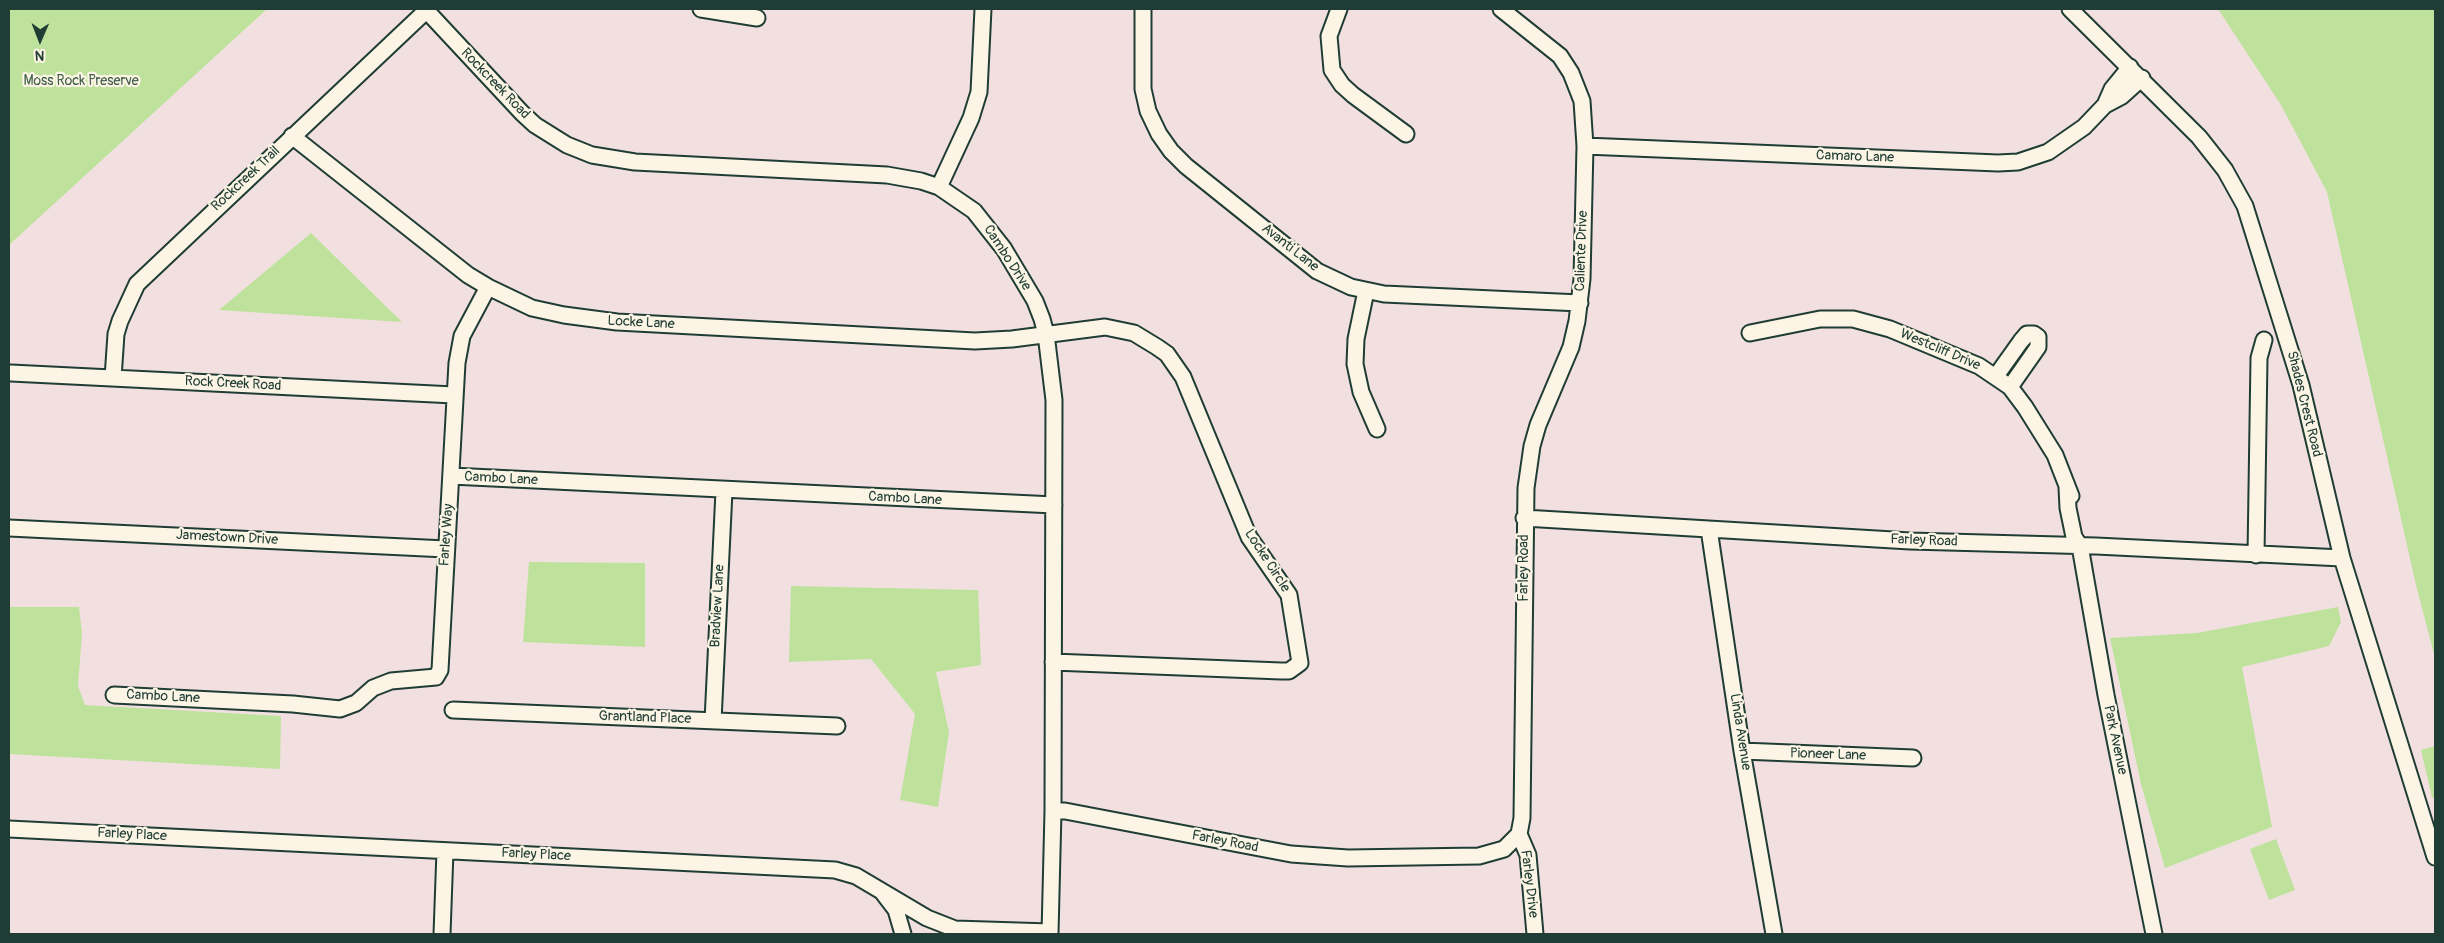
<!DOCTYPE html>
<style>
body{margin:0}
#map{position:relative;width:2444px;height:943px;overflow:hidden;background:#f2e0e0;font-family:Pangolin,sans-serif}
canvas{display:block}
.frame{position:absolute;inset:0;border:10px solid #1f3d34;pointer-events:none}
.north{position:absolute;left:15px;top:15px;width:50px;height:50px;-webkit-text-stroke:4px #fcf5e5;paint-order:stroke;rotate:181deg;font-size:14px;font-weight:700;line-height:20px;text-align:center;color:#1f3d34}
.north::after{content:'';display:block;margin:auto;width:18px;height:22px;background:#1f3d34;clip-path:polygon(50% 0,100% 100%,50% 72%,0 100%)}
</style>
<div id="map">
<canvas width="2444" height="943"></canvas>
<div class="frame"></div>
<div class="north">N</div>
</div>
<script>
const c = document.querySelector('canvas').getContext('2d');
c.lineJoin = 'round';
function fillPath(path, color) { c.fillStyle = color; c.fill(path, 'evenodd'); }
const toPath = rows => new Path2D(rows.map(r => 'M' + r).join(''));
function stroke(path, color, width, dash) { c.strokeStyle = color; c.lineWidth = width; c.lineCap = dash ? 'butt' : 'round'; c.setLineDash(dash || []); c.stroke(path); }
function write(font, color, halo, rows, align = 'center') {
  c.font = font + ' Pangolin,sans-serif'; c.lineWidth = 4.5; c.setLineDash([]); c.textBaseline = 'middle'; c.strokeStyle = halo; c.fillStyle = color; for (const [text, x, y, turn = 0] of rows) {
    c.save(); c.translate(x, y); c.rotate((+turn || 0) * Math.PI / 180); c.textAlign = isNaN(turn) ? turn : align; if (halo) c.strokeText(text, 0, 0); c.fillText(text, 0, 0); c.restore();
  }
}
const green = toPath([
 [9,9,267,9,9,245],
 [2218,9,2435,9,2435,658,2416,585,2327,192,2281,105],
 [311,233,402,322,219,310],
 [529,562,645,563,645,647,523,642],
 [791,586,978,590,981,665,936,672,949,732,938,807,900,800,915,714,871,659,789,662],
 [9,607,79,607,82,634,78,686,85,705,281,716,280,769,9,754],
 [2338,607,2341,622,2329,646,2242,667,2272,827,2165,868,2141,784,2110,638,2197,633],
 [2435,746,2435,797,2432,798,2421,750],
 [2276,839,2295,890,2269,900,2250,849]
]);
const minor = toPath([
 [425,9,522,113,535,125,567,145,592,155,635,162,887,175,921,181,939,187,974,211,1004,249,1035,301,1042,319,1046,334,1054,400,1053,811,1050,934],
 [701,9,757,18],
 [1143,9,1143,89,1148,111,1159,134,1171,151,1186,166,1317,271,1351,287,1384,294,1580,303],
 [1339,9,1329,36,1332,70,1342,85,1353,95,1406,134],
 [2070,9,2199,137,2225,170,2245,206,2301,385,2342,558,2435,857],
 [2105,105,2122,96,2142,78],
 [292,136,468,275,488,287,532,308,564,315,617,322,975,341,1012,339,1105,327,1134,333,1157,347,1167,354,1183,377,1249,537,1289,595,1300,663,1289,671,1281,671,1053,662],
 [1585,146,1998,163,2018,162,2048,152,2084,127,2105,105,2112,89,2130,67],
 [939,187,971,118,979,92,983,9],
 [1366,291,1356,339,1355,364,1361,392,1377,429],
 [1750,333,1820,319,1853,319,1890,329,1979,366,2010,387,2025,407,2055,455,2071,496],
 [11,373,454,395],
 [1996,376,2021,341,2027,334,2034,334,2038,337,2038,347,2010,387],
 [113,378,116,334,120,321,137,284,428,9],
 [451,476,1054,505],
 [2067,488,2068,508,2074,537,2080,546,2106,695,2154,934],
 [1524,518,1910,541,2096,546,2342,558],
 [9,528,446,549],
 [1709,529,1742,751,1774,934],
 [2256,555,2259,358,2264,340],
 [114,695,293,704,340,709,356,703,373,688,391,681,436,677,440,670,457,363,462,336,488,287],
 [453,710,837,726],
 [713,721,724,491],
 [1742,751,1913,758],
 [1053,811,1065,811,1291,854,1348,858,1479,856,1504,849,1519,834,1522,818,1526,488,1532,446,1538,425,1571,347,1577,321,1582,279,1585,146,1582,101,1571,73,1560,56,1501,9],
 [9,829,835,870,856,876,927,918,955,929,1050,932],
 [1519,834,1528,855,1535,934],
 [883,893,896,910,903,934],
 [442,934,445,851]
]);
const parkNames = [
 ["Moss Rock Preserve",81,81]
];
const streetNames = [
 ["Rockcreek Road",495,84,46],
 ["Camaro Lane",1855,157,2],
 ["Rockcreek Trail",246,179,-43],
 ["Avanti Lane",1290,248,38],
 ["Caliente Drive",1582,251,-88],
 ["Cambo Drive",1007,258,57],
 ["Locke Lane",641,323,3],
 ["Westcliff Drive",1940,350,23],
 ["Rock Creek Road",233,384,3],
 ["Shades Crest Road",2304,404,76],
 ["Cambo Lane",501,479,3],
 ["Cambo Lane",905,499,3],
 ["Farley Way",447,535,-86],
 ["Jamestown Drive",227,538,3],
 ["Farley Road",1924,541,2],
 ["Locke Circle",1267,561,57],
 ["Farley Road",1524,568,-90],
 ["Bradview Lane",718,606,-87],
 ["Cambo Lane",163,697,3],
 ["Grantland Place",645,718,2],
 ["Linda Avenue",1740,732,81],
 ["Park Avenue",2115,740,78],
 ["Pioneer Lane",1828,755,2],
 ["Farley Place",132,835,3],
 ["Farley Road",1225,842,11],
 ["Farley Place",536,855,3],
 ["Farley Drive",1529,884,83]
];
fillPath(green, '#bee29c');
stroke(minor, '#1f3d34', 19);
stroke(minor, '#fcf5e5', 15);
write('14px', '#3f5e49', '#fcf5e5', parkNames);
write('14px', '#1f3d34', '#fcf5e5', streetNames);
</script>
